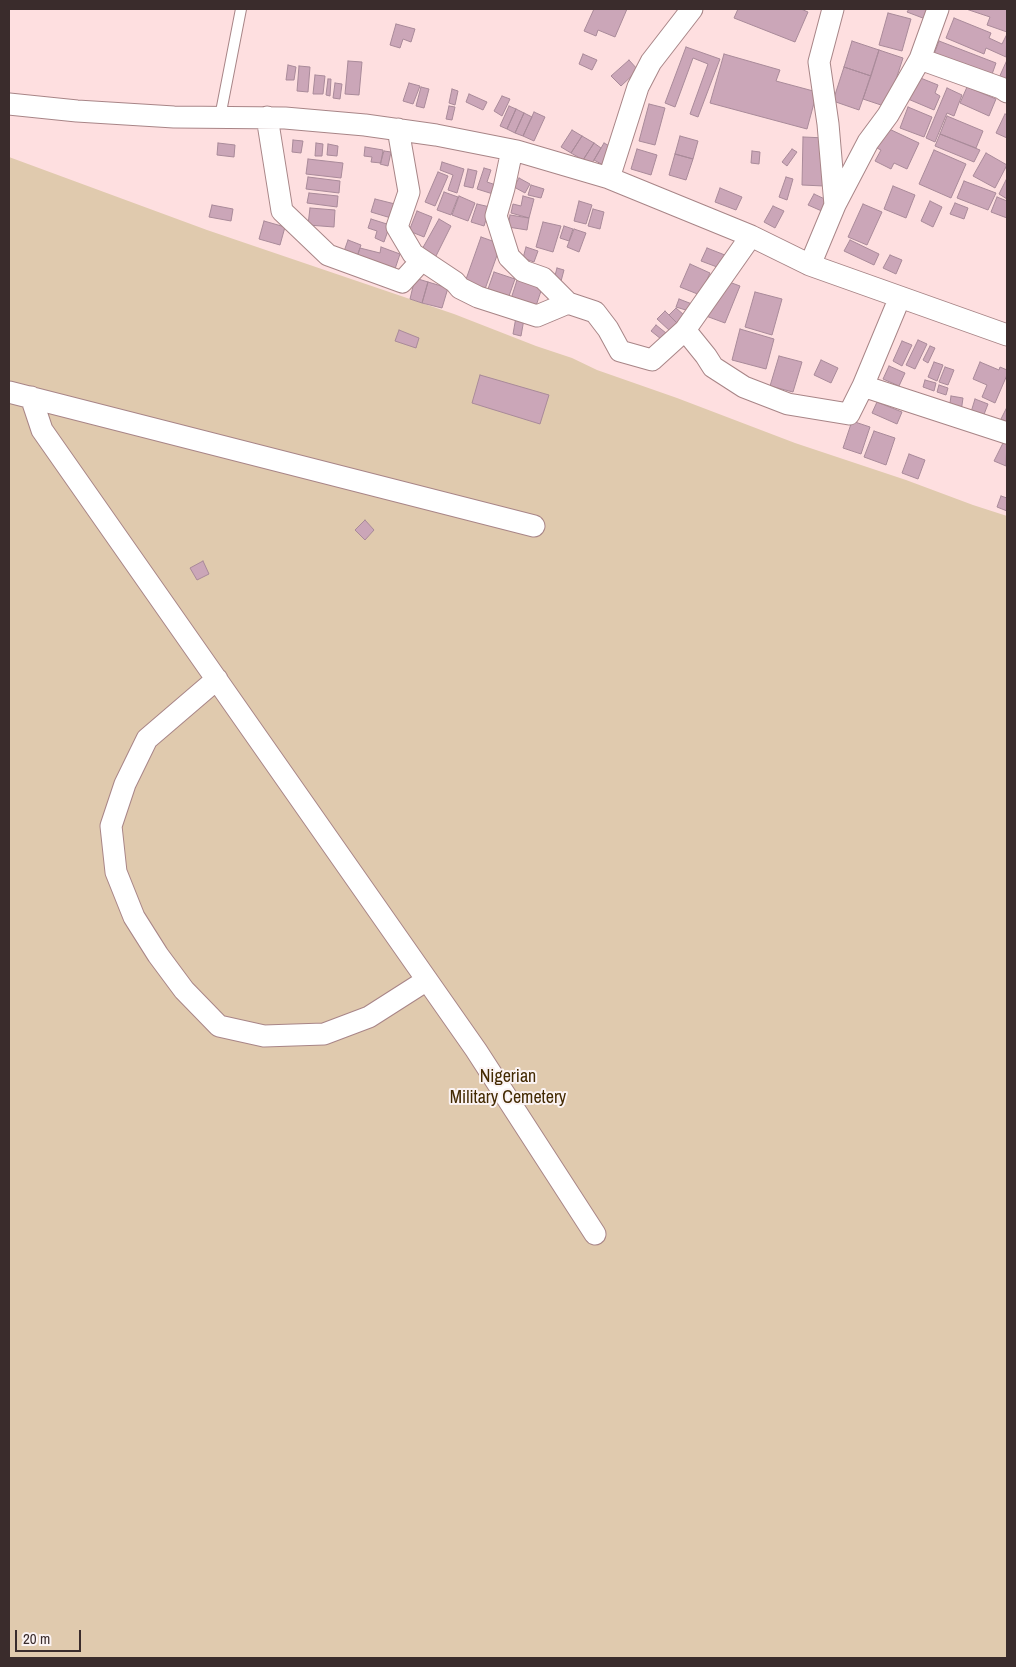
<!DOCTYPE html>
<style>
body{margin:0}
#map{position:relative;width:1016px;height:1667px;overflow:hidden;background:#fedfe0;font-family:"Archivo Narrow",sans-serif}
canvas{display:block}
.frame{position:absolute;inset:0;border:10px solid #3a2c2c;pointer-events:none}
.scale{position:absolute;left:15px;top:1630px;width:66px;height:22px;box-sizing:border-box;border:2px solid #3a2c2c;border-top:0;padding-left:6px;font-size:15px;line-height:18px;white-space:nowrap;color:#3a2c2c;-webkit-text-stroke:4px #fbf3f3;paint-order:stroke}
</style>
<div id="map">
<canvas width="1016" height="1667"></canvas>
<div class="frame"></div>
<div class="scale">20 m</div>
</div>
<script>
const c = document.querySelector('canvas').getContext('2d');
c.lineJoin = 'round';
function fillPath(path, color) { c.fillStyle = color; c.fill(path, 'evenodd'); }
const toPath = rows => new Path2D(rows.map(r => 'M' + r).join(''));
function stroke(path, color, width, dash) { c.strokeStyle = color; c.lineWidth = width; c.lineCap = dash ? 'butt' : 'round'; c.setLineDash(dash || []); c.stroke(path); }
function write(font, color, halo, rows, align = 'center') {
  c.font = font + ' "Archivo Narrow",sans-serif'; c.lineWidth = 4; c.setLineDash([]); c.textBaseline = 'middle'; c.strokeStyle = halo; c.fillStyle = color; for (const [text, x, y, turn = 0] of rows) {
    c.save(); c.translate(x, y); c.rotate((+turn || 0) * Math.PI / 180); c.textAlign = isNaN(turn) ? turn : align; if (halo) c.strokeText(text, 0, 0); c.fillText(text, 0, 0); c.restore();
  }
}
const green = toPath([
 [9,157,207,230,454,314,536,346,572,358,597,370,677,398,795,443,906,480,973,505,1007,516,1007,1658,9,1658]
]);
const building = toPath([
 [594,9,627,9,615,37,598,30,596,36,584,31,594,9],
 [738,9,801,9,808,12,795,42,734,18,738,9],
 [909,9,932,9,928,20,907,12,909,9],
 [966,9,1007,9,1007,32,987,25,990,17,966,9],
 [888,13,911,19,902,51,879,45,888,13],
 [954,18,991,33,989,38,1002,44,1007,34,1006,57,986,48,984,54,946,38,954,18],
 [396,24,415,29,411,42,403,39,400,48,390,45,396,24],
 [852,41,879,50,871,76,844,67,852,41],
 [939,41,996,63,990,80,933,57,939,41],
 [686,47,720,59,698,117,690,114,708,64,693,58,675,107,665,103,686,47],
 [879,50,903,58,887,107,863,99,879,50],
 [583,54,597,60,592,70,579,64,583,54],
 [724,54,780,70,776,81,817,92,807,129,710,103,724,54],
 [629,60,638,70,621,86,611,76,629,60],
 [1007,60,1007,85,998,80,1007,60],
 [348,61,362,62,359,95,345,94,348,61],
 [288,65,296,67,294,80,286,80,288,65],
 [299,66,310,67,308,92,297,91,299,66],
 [844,67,871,76,859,110,833,101,844,67],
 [315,75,325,76,323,94,313,94,315,75],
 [918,77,938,85,935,93,940,96,934,110,908,99,918,77],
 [328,79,331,79,330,96,326,95,328,79],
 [335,83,342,84,340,99,333,98,335,83],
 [409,83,420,86,413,104,403,101,409,83],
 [421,87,429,89,424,108,416,106,421,87],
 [967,87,996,99,989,116,960,103,967,87],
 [947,88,962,95,954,116,947,113,935,142,926,138,947,88],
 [452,89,458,91,455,105,449,103,452,89],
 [469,94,487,102,483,110,466,102,469,94],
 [502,96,510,99,502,116,494,111,502,96],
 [649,104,665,108,655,145,639,141,649,104],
 [449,106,455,107,452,120,446,119,449,106],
 [509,106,516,109,507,129,500,126,509,106],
 [908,107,932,117,924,137,900,128,908,107],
 [516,109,524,113,515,133,507,129,516,109],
 [534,112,545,117,534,141,523,136,534,112],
 [524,113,532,117,523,136,515,133,524,113],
 [1005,114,1007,115,1007,138,996,133,1005,114],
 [947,116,983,131,976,148,940,134,947,116],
 [887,128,919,143,907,169,894,163,891,169,875,161,881,150,877,148,887,128],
 [572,130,582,136,571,153,561,147,572,130],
 [940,134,980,150,974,162,935,146,940,134],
 [582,136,594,143,583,160,571,153,582,136],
 [680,136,698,141,693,159,675,154,680,136],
 [803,137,826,138,824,186,802,185,803,137],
 [293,140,303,141,301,153,292,152,293,140],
 [218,143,235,145,234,157,217,155,218,143],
 [316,143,323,144,322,156,315,156,316,143],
 [594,143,601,148,591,165,583,160,594,143],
 [604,143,613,148,603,165,594,160,604,143],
 [328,144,338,146,337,156,327,155,328,144],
 [365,147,383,150,381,163,371,162,372,157,364,156,365,147],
 [637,149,657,155,651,175,631,169,637,149],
 [792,149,797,152,787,166,782,162,792,149],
 [934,150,966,164,951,198,919,184,934,150],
 [384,151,391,152,388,166,380,164,384,151],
 [752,151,760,152,759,164,751,163,752,151],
 [986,153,1007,165,995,188,973,176,986,153],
 [675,154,693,159,686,180,669,175,675,154],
 [308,159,343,163,341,178,306,174,308,159],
 [442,162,464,169,457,193,448,190,453,175,440,170,442,162],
 [484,168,491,170,487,182,496,185,493,194,477,189,484,168],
 [468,169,477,171,473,188,464,186,468,169],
 [438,172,448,176,435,206,425,202,438,172],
 [308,177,340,181,339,193,306,189,308,177],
 [786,177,793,179,787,200,779,197,786,177],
 [519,178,530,184,525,193,514,187,519,178],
 [1007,178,1007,199,999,194,1007,178],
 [964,181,996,193,988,210,957,198,964,181],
 [531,185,544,189,541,198,528,195,531,185],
 [893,186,915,195,906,218,884,209,893,186],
 [720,188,742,197,736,210,715,202,720,188],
 [444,192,458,197,451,215,437,210,444,192],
 [309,193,338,196,337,207,307,203,309,193],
 [814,194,829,201,824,212,808,205,814,194],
 [459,196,475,203,468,221,452,215,459,196],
 [523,196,534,199,529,218,511,213,513,204,521,206,523,196],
 [997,197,1007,201,1007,218,991,212,997,197],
 [375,199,395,204,391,218,371,212,375,199],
 [579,201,592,205,586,224,574,221,579,201],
 [930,201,942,207,933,227,921,221,930,201],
 [955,203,968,208,964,219,950,214,955,203],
 [477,204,490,207,484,226,471,222,477,204],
 [863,204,882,212,867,245,848,237,863,204],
 [212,205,233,209,231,221,209,217,212,205],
 [773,206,784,211,775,228,764,222,773,206],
 [310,208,335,210,334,227,308,225,310,208],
 [593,209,604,212,600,229,588,226,593,209],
 [417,211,432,217,424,237,409,231,417,211],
 [510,215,529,218,527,230,508,227,510,215],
 [371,219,390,225,384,242,375,238,377,231,368,228,371,219],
 [439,219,451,226,434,260,421,251,439,219],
 [264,221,285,227,280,245,259,239,264,221],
 [543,222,561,226,553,252,536,247,543,222],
 [564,226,573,229,569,241,560,238,564,226],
 [574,229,586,233,579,252,567,247,574,229],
 [481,237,501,244,484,292,464,285,481,237],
 [348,240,361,245,355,262,342,257,348,240],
 [850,240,879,254,874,265,844,251,850,240],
 [381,247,400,254,394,272,356,260,360,248,380,253,381,247],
 [526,247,538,251,534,262,523,258,526,247],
 [707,248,730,257,725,270,701,261,707,248],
 [890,255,902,260,896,274,883,268,890,255],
 [690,264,710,273,700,295,680,287,690,264],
 [557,268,564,270,560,285,553,283,557,268],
 [494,272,515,279,509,296,488,289,494,272],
 [518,277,543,285,535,309,510,302,518,277],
 [415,278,428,282,422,303,410,299,415,278],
 [721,279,740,286,725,323,706,316,721,279],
 [428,282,448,288,442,308,422,303,428,282],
 [755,292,782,299,772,335,745,327,755,292],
 [679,299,692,304,689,311,676,307,679,299],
 [676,308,684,315,677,323,669,315,676,308],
 [665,311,677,323,670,331,657,319,665,311],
 [516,317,524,319,521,336,513,334,516,317],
 [656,325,666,333,661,339,651,331,656,325],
 [740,329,774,339,766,369,732,360,740,329],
 [399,330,419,338,416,348,395,341,399,330],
 [918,340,927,344,915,369,906,365,918,340],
 [902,341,912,345,902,366,893,361,902,341],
 [930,346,935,348,928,363,923,360,930,346],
 [779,356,802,362,793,392,770,386,779,356],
 [821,360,838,368,831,383,814,375,821,360],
 [934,362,943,365,937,381,928,377,934,362],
 [980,362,999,370,1000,367,1007,370,1007,375,995,403,982,397,987,385,973,379,980,362],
 [889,366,905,373,899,386,883,379,889,366],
 [945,367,954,370,948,385,939,382,945,367],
 [480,375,549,395,540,424,472,403,480,375],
 [925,380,936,383,934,391,923,387,925,380],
 [939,385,948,388,946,395,937,392,939,385],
 [951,396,963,398,961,412,949,410,951,396],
 [975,399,988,404,983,417,971,412,975,399],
 [877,402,902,412,897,424,872,413,877,402],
 [1007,407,1007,422,1001,419,1007,407],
 [852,421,870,427,861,454,843,448,852,421],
 [874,431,895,438,886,465,864,457,874,431],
 [1005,439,1007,440,1006,466,994,461,1005,439],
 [909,454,925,460,918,479,902,473,909,454],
 [1001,496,1007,498,1007,511,997,507,1001,496],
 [365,520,374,530,365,540,355,530,365,520],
 [203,561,209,574,197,580,190,568,203,561]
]);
const lane = toPath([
 [220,117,241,9]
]);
const street = toPath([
 [833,9,819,62,828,124,835,205],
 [920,59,1001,88,1007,92],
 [9,104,77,111,174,117,285,118,365,125,436,135,517,151,609,178,751,236,810,265,1007,335],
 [267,117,282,211,328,255,402,282,422,260],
 [398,129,409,192,397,227,413,254,455,282,460,288,478,297,537,316,568,303],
 [512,150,504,188,496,216,509,257,523,271,543,278,568,303,595,312,608,329,620,351,652,360,685,330],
 [609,178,638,87,651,62,692,9],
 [751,236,685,330,706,356,713,367,744,387,788,404,849,414,863,386,1007,433],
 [810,265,835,205,868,142,888,115,920,59,938,9],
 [863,386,900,297],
 [9,392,534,526],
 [31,397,42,430,476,1050,595,1234],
 [217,679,147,739,125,784,111,826,116,872,134,917,158,955,184,990,219,1026,264,1036,324,1034,369,1017,427,980]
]);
const parkNames = [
 ["Nigerian",508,1077],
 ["Military Cemetery",508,1098]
];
fillPath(green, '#e0caae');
fillPath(building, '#cba6b8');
stroke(building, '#a98a99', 1);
stroke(lane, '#a88587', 12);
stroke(street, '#a88587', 23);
stroke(lane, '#fff', 10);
stroke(street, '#fff', 21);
write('18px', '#432a02', '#fbf3f3', parkNames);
</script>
